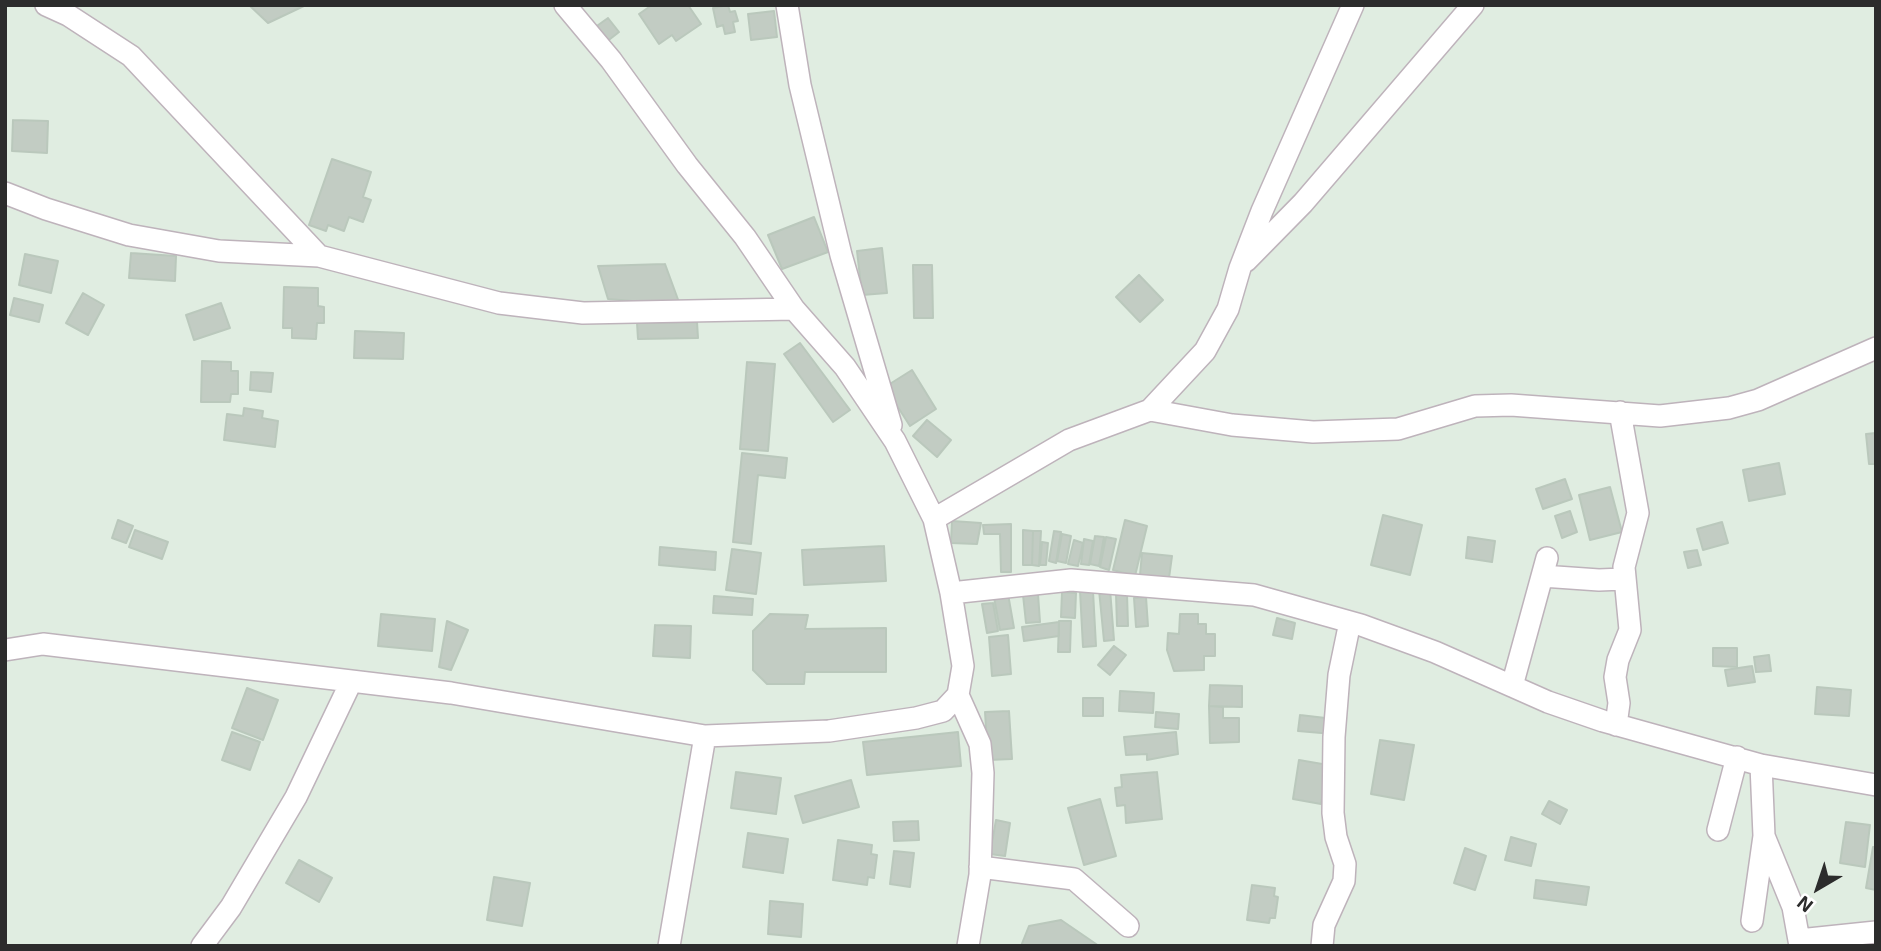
<!DOCTYPE html>
<style>
body{margin:0}
#map{position:relative;width:1881px;height:951px;overflow:hidden;background:#e0ede1;font-family:"Exo 2",sans-serif}
canvas{display:block}
.frame{position:absolute;inset:0;border:7px solid #2c2c2c;pointer-events:none}
.north{position:absolute;left:1783px;top:853px;width:70px;height:70px;-webkit-text-stroke:5px #fff;paint-order:stroke;rotate:219deg;font-size:19px;font-weight:700;line-height:28px;text-align:center;color:#2c2c2c}
.north::after{content:'';display:block;margin:auto;width:24px;height:32px;background:#2c2c2c;clip-path:polygon(50% 0,100% 100%,50% 72%,0 100%)}
</style>
<div id="map">
<canvas width="1881" height="951"></canvas>
<div class="frame"></div>
<div class="north">N</div>
</div>
<script>
const c = document.querySelector('canvas').getContext('2d');
c.lineJoin = 'round';
function fillPath(path, color) { c.fillStyle = color; c.fill(path, 'evenodd'); }
const toPath = rows => new Path2D(rows.map(r => 'M' + r).join(''));
function stroke(path, color, width, dash) { c.strokeStyle = color; c.lineWidth = width; c.lineCap = dash ? 'butt' : 'round'; c.setLineDash(dash || []); c.stroke(path); }
const building = toPath([
 [249,5,306,5,268,23,249,5],
 [652,5,688,5,701,24,676,41,672,35,659,44,639,14,652,5],
 [728,5,730,12,735,11,738,21,733,22,735,32,725,34,723,25,717,27,713,8,728,5],
 [774,11,777,37,751,40,748,14,774,11],
 [608,18,619,32,605,43,594,28,608,18],
 [13,120,48,121,47,153,12,151,13,120],
 [332,159,371,172,363,197,371,200,363,222,349,217,344,231,328,225,326,231,309,225,332,159],
 [814,217,828,252,782,269,768,235,814,217],
 [882,248,887,293,862,295,857,251,882,248],
 [131,253,176,256,175,281,129,278,131,253],
 [25,254,58,261,51,293,19,285,25,254],
 [665,264,680,305,608,299,598,266,665,264],
 [913,265,932,265,933,318,914,318,913,265],
 [1139,275,1163,300,1140,322,1116,297,1139,275],
 [284,287,318,288,318,306,324,307,324,323,317,323,316,339,292,338,292,328,283,328,284,287],
 [83,293,104,305,88,335,66,323,83,293],
 [14,298,43,305,39,322,10,315,14,298],
 [221,303,230,328,194,340,186,315,221,303],
 [697,322,698,338,638,339,637,323,697,322],
 [355,331,404,333,403,359,354,358,355,331],
 [800,343,850,410,833,422,784,354,800,343],
 [202,361,231,362,231,371,238,371,238,394,231,394,230,402,201,402,202,361],
 [747,362,775,364,768,451,740,449,747,362],
 [912,370,936,409,910,426,885,387,912,370],
 [251,372,273,373,271,392,250,390,251,372],
 [244,408,263,411,262,418,278,421,275,447,224,440,227,414,243,416,244,408],
 [927,420,951,440,937,457,913,436,927,420],
 [1876,433,1876,464,1869,464,1866,434,1876,433],
 [742,453,787,458,785,478,758,475,751,544,733,542,742,453],
 [1779,463,1785,494,1749,501,1743,470,1779,463],
 [1565,479,1572,499,1543,509,1536,489,1565,479],
 [1610,487,1622,532,1590,540,1579,495,1610,487],
 [1570,511,1577,532,1562,538,1555,516,1570,511],
 [1383,515,1422,525,1410,575,1371,565,1383,515],
 [118,520,133,526,126,543,112,538,118,520],
 [1125,520,1147,526,1135,576,1113,570,1125,520],
 [952,521,981,523,977,544,951,543,952,521],
 [1722,522,1728,543,1703,550,1697,529,1722,522],
 [1011,524,1011,572,1001,572,1000,534,984,534,983,525,1011,524],
 [135,530,168,542,162,559,129,547,135,530],
 [1023,530,1033,531,1032,565,1023,565,1023,530],
 [1033,531,1041,531,1039,566,1032,565,1033,531],
 [1054,531,1061,532,1056,563,1049,561,1054,531],
 [1062,534,1071,536,1066,563,1057,561,1062,534],
 [1095,536,1104,537,1099,566,1090,564,1095,536],
 [1106,537,1116,539,1109,570,1100,567,1106,537],
 [1468,537,1495,541,1492,562,1466,558,1468,537],
 [1084,539,1093,541,1089,565,1081,564,1084,539],
 [1074,540,1083,543,1078,566,1068,564,1074,540],
 [1042,542,1048,543,1046,565,1040,565,1042,542],
 [884,546,886,581,804,585,802,550,884,546],
 [660,547,716,552,715,570,659,565,660,547],
 [732,549,761,553,756,594,726,590,732,549],
 [1697,550,1701,565,1688,568,1684,552,1697,550],
 [1142,553,1172,556,1169,578,1140,575,1142,553],
 [1110,589,1114,640,1104,641,1099,590,1110,589],
 [1080,591,1093,591,1096,646,1083,647,1080,591],
 [1062,592,1076,593,1075,618,1061,617,1062,592],
 [1008,594,1014,628,1000,630,994,597,1008,594],
 [1038,594,1040,622,1026,623,1023,595,1038,594],
 [1116,594,1127,594,1128,626,1117,626,1116,594],
 [714,596,753,599,752,615,713,613,714,596],
 [1146,597,1148,626,1136,627,1134,598,1146,597],
 [993,603,998,631,987,633,982,604,993,603],
 [381,614,435,619,432,651,378,646,381,614],
 [770,614,808,615,805,629,886,628,886,672,805,672,804,684,767,684,753,670,753,631,770,614],
 [1180,614,1198,614,1198,624,1206,624,1206,634,1215,634,1215,656,1204,656,1204,670,1174,671,1167,650,1168,633,1179,634,1180,614],
 [1277,618,1295,623,1292,639,1273,635,1277,618],
 [447,621,468,630,451,670,439,667,447,621],
 [1059,621,1071,621,1070,652,1058,652,1059,621],
 [1059,622,1059,636,1024,641,1022,627,1059,622],
 [655,625,691,626,690,658,653,656,655,625],
 [1008,635,1011,674,992,676,989,637,1008,635],
 [1114,646,1126,655,1110,675,1098,665,1114,646],
 [1713,648,1737,648,1737,667,1713,666,1713,648],
 [1769,655,1771,671,1756,672,1754,657,1769,655],
 [1752,666,1755,682,1728,686,1725,670,1752,666],
 [1210,685,1242,686,1242,707,1209,706,1210,685],
 [1817,687,1851,690,1849,716,1815,714,1817,687],
 [247,688,278,700,263,740,232,728,247,688],
 [1120,691,1154,693,1153,713,1119,711,1120,691],
 [1083,698,1103,698,1103,716,1083,716,1083,698],
 [1209,706,1223,707,1223,718,1239,718,1239,742,1210,743,1209,706],
 [1009,711,1012,759,988,760,985,712,1009,711],
 [1156,712,1179,714,1178,729,1155,727,1156,712],
 [1300,715,1334,719,1333,734,1298,731,1300,715],
 [232,732,260,742,250,770,222,760,232,732],
 [958,732,961,766,867,775,863,742,958,732],
 [1176,732,1178,754,1147,760,1147,754,1126,755,1124,737,1176,732],
 [1380,740,1414,745,1404,800,1371,794,1380,740],
 [1299,760,1328,765,1321,804,1293,799,1299,760],
 [736,772,781,778,776,814,731,808,736,772],
 [1157,772,1162,819,1126,823,1125,805,1117,806,1115,788,1122,787,1121,775,1157,772],
 [851,780,859,807,803,823,795,796,851,780],
 [1100,799,1116,856,1084,865,1068,808,1100,799],
 [1549,801,1567,810,1560,824,1542,814,1549,801],
 [996,820,1010,823,1005,856,990,854,996,820],
 [918,821,919,840,894,841,893,822,918,821],
 [1846,822,1870,825,1865,867,1840,863,1846,822],
 [748,833,788,839,783,873,743,867,748,833],
 [1511,837,1536,844,1531,866,1505,860,1511,837],
 [838,840,872,845,871,854,877,855,874,878,868,877,867,885,833,880,838,840],
 [1873,847,1876,847,1876,890,1866,888,1873,847],
 [1465,848,1486,856,1475,890,1454,883,1465,848],
 [894,851,914,853,910,887,890,884,894,851],
 [299,860,332,878,319,902,286,883,299,860],
 [494,877,530,883,522,926,487,920,494,877],
 [1536,880,1589,887,1586,905,1534,898,1536,880],
 [1252,885,1275,888,1274,896,1278,897,1275,918,1270,918,1269,923,1247,920,1252,885],
 [770,901,803,904,801,937,768,934,770,901],
 [1061,920,1099,946,1021,946,1029,926,1061,920]
]);
const minor = toPath([
 [46,5,68,15,131,56,319,256],
 [787,5,800,85,841,255,891,425],
 [5,193,46,209,129,235,219,251,319,256,499,303,583,313,794,309],
 [1246,261,1303,203,1473,5],
 [1150,410,1232,425,1313,432,1398,429,1475,406,1511,405,1660,416,1729,408,1758,400,1876,348],
 [934,519,1069,440,1150,410,1205,351,1228,309,1240,268,1262,211,1353,5],
 [1542,576,1599,580,1623,579],
 [951,593,1071,580,1254,595,1361,625,1435,652,1548,702,1603,721,1761,765,1876,785],
 [5,650,43,644,451,693,705,736,829,731,916,718,943,711,958,695,963,666,951,593,934,519,895,441,845,367,794,309,745,237,687,165,611,60,565,5],
 [1512,686,1547,558],
 [958,695,980,744,983,773,980,875,968,946],
 [1616,725,1619,703,1615,677,1618,660,1630,630,1624,567,1638,513,1620,412],
 [1761,765,1764,836,1793,907,1800,946],
 [1718,830,1737,757],
 [980,867,1074,879,1128,926],
 [1752,921,1764,836],
 [1799,940,1876,932],
 [202,946,231,907,296,797,351,682],
 [669,946,705,736],
 [1322,946,1324,925,1344,881,1345,864,1336,837,1333,813,1334,737,1339,675,1350,622]
]);
fillPath(building, '#c2ccc3');
stroke(building, '#bac8bc', 2);
stroke(minor, '#beb3bb', 24);
stroke(minor, '#fff', 21);
</script>
